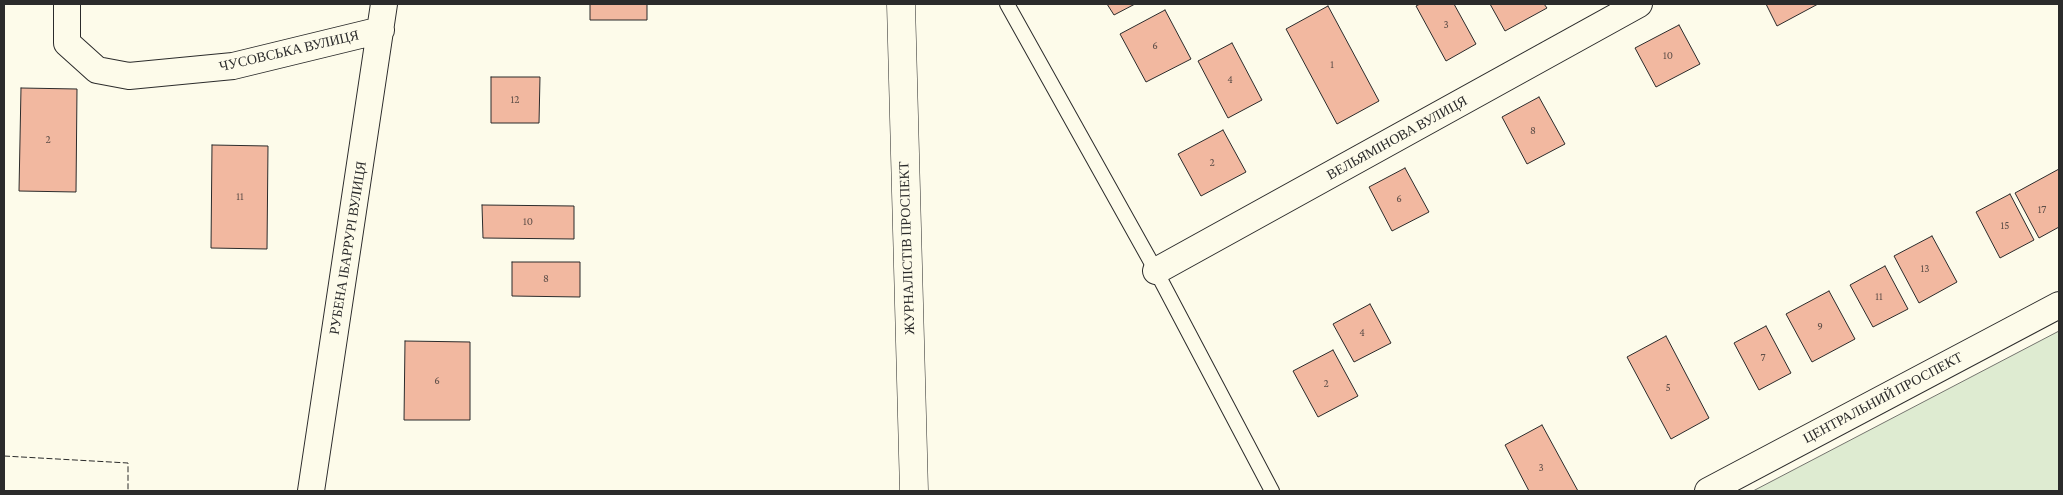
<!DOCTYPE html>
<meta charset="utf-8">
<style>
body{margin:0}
#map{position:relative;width:2063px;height:495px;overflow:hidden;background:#fdfbea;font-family:"Crimson Pro",serif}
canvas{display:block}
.frame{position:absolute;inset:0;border:5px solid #2b2b2b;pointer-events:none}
</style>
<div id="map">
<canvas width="2063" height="495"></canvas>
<div class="frame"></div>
</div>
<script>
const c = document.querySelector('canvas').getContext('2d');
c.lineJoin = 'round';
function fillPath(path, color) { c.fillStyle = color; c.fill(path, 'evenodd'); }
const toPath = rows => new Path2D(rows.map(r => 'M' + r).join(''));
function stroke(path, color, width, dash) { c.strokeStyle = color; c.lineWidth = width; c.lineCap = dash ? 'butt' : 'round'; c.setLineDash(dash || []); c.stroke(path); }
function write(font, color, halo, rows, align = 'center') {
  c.font = font + ' "Crimson Pro",serif'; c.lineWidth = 4; c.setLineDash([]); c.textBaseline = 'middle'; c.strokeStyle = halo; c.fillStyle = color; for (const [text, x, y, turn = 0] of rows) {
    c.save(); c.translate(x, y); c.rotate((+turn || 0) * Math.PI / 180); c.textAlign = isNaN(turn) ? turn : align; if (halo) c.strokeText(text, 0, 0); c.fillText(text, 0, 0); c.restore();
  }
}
const green = toPath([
 [2059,331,2059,491,1753,491,2059,331]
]);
const building = toPath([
 [590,4,647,4,647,20,590,20,590,4],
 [1107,4,1135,4,1114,15,1107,4],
 [1420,4,1454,4,1476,44,1446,61,1416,6,1420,4],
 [1490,4,1544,4,1547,8,1505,31,1490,4],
 [1766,4,1818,4,1777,26,1766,4],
 [1328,6,1379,101,1337,124,1286,29,1328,6],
 [1165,10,1191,59,1146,82,1120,34,1165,10],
 [1679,25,1700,64,1656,87,1635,48,1679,25],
 [1232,43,1262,100,1228,118,1198,61,1232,43],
 [491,77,540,77,539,123,491,123,491,77],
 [21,88,77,89,76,192,19,191,21,88],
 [1539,97,1565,144,1527,164,1502,117,1539,97],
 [1223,130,1246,172,1201,196,1178,154,1223,130],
 [212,145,268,146,267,249,211,248,212,145],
 [1405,168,1429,212,1392,231,1369,187,1405,168],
 [2059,169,2059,227,2039,238,2015,193,2059,169],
 [2010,194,2034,240,2000,258,1976,212,2010,194],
 [482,205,574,206,574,239,483,238,482,205],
 [1932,236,1957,282,1919,303,1894,256,1932,236],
 [512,262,580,262,580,297,512,296,512,262],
 [1885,266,1908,309,1873,327,1850,285,1885,266],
 [1829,291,1855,339,1812,362,1786,314,1829,291],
 [1370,304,1391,343,1354,362,1333,324,1370,304],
 [1766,326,1791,373,1759,390,1734,343,1766,326],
 [1666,336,1709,418,1671,439,1627,357,1666,336],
 [405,341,470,342,470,420,404,420,405,341],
 [1333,350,1358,396,1318,417,1293,371,1333,350],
 [1542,425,1578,491,1529,491,1505,445,1542,425]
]);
const lane = toPath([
 [1007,4,1156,271,1272,491]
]);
const street = toPath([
 [67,4,67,43,97,70,129,76,233,66,381,30],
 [1156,271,1639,4],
 [311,491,384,4],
 [1708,491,2059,305]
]);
const secondary = toPath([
 [901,4,914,491]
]);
const fence = toPath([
 [4,456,128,463,128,491]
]);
const numberNames = [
 ["3",1446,25],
 ["6",1155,46],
 ["10",1668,56],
 ["1",1332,65],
 ["4",1230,80],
 ["12",515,100],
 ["8",1533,131],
 ["2",48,140],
 ["2",1212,163],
 ["11",240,197],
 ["6",1399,199],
 ["17",2042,210],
 ["10",528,222],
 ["15",2005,226],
 ["13",1925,269],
 ["8",546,279],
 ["11",1879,297],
 ["9",1820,327],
 ["4",1362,333],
 ["7",1763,358],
 ["6",437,381],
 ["2",1326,384],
 ["5",1668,388],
 ["3",1541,468]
];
const streetNames = [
 ["ЧУСОВСЬКА ВУЛИЦЯ",289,51,-13],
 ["ВЕЛЬЯМІНОВА ВУЛИЦЯ",1397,138,-29],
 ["РУБЕНА ІБАРРУРІ ВУЛИЦЯ",348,248,-81],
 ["ЖУРНАЛІСТІВ ПРОСПЕКТ",907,248,-92],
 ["ЦЕНТРАЛЬНИЙ ПРОСПЕКТ",1883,398,-28]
];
fillPath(green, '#deebd1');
stroke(green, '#74746e', 1);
fillPath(building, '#f2b8a0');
stroke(building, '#2b2b2b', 1);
stroke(lane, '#2b2b2b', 16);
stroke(street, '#2b2b2b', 28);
stroke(secondary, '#2b2b2b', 29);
stroke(lane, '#fdfbea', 14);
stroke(street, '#fdfbea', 26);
stroke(secondary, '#fdfbea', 28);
stroke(fence, '#2b2b2b', 1, [6, 2.5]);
write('11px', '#5d4e48', null, numberNames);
write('14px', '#2b2b2b', '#fdfbea', streetNames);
</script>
